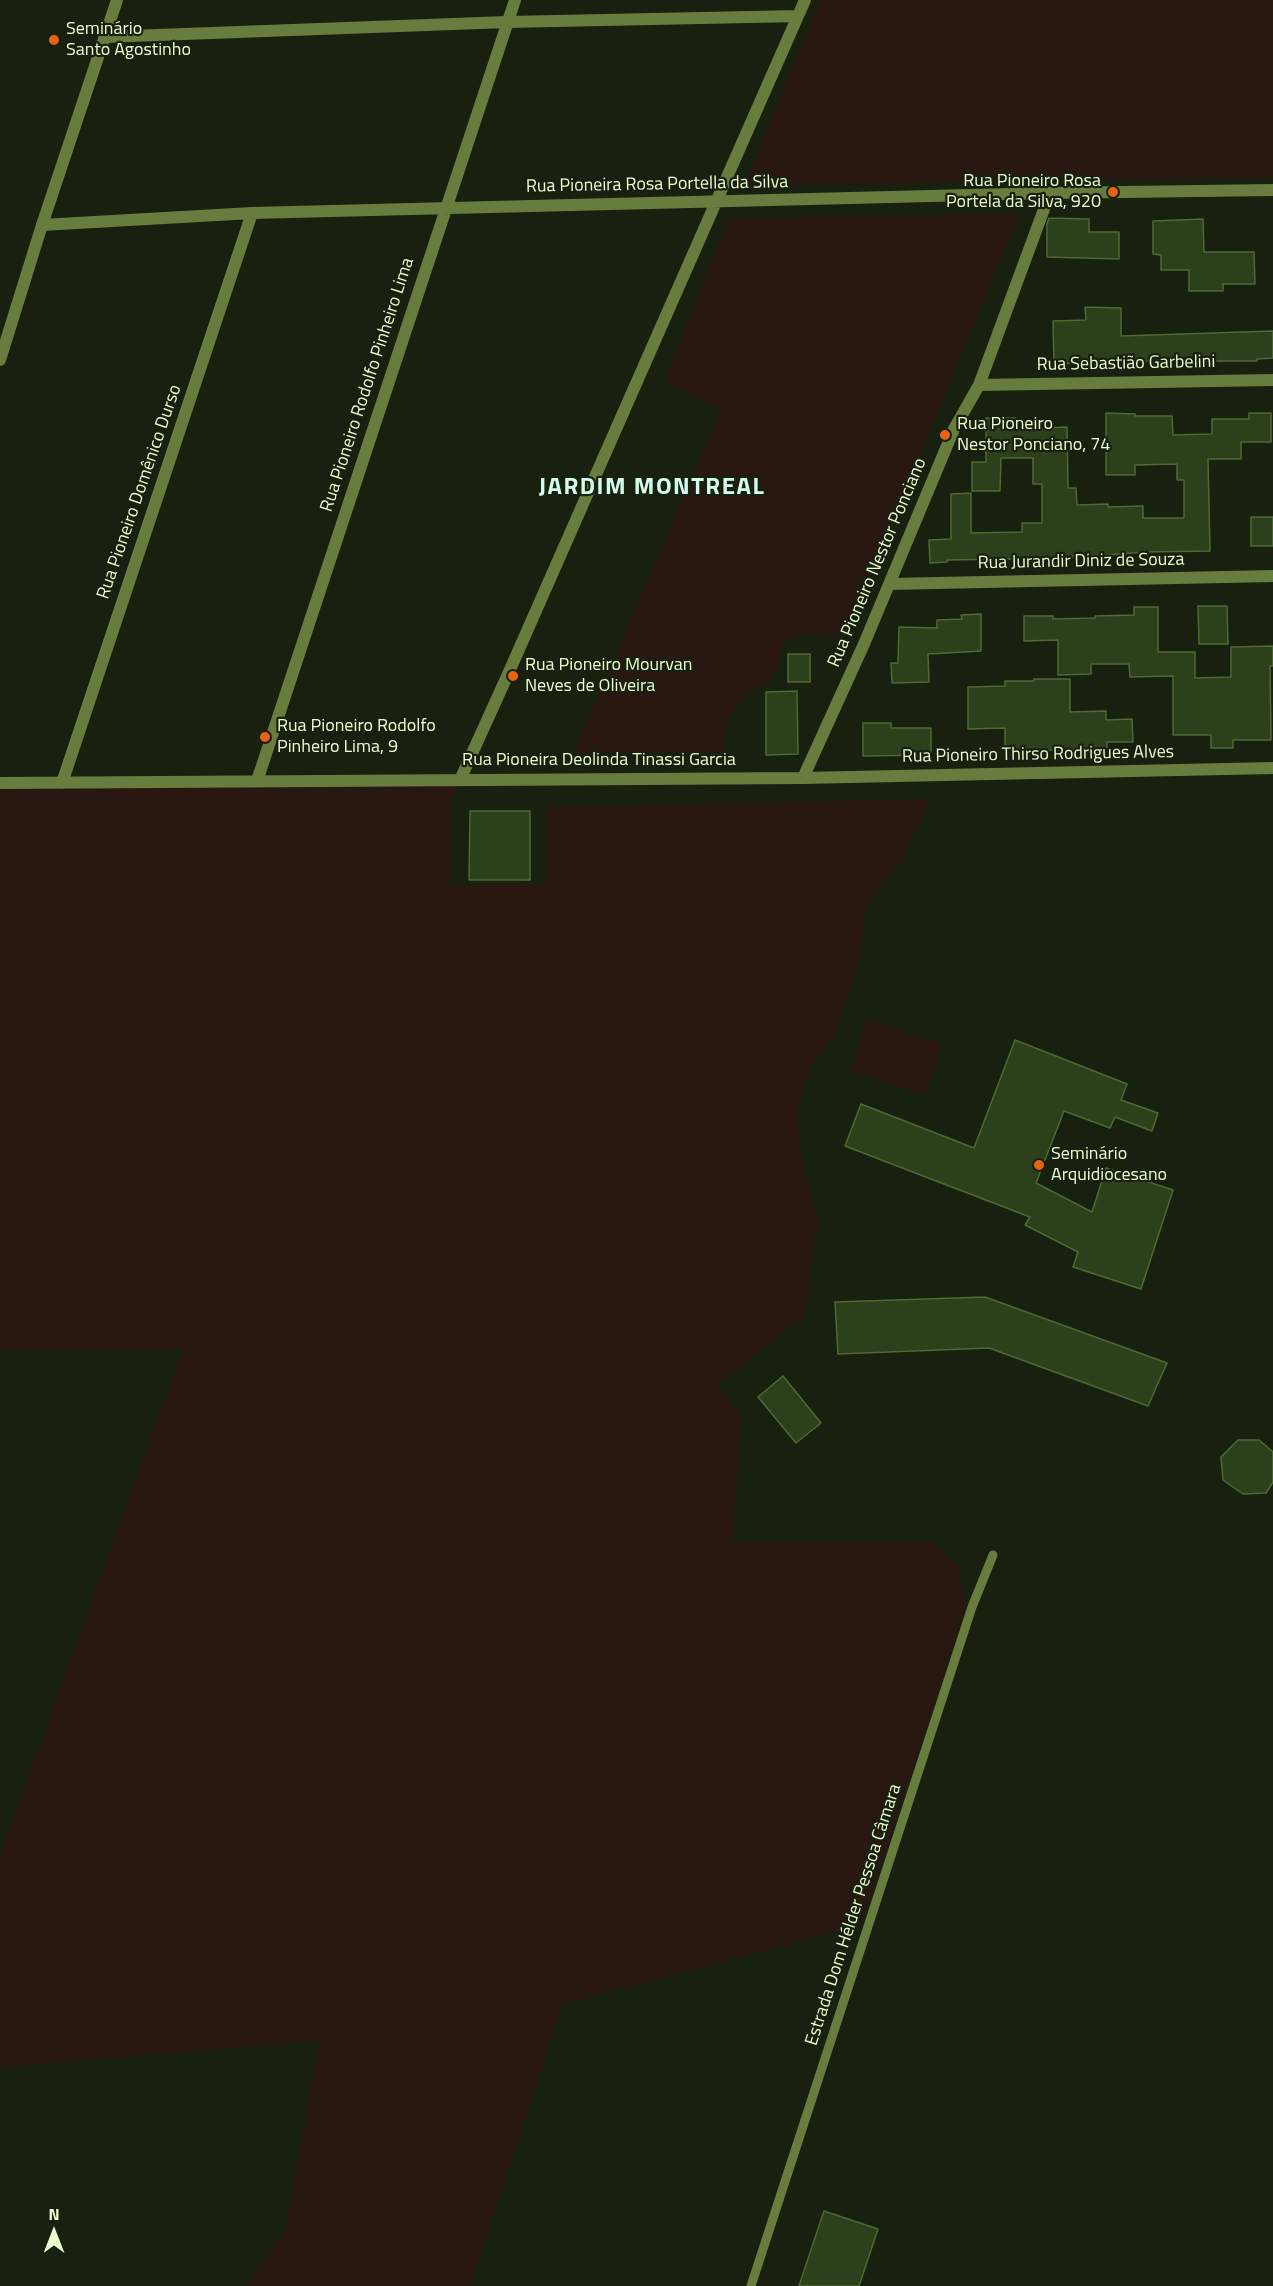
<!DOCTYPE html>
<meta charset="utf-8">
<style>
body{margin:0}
#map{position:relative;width:1273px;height:2286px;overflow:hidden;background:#18200f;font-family:"Titillium Web",sans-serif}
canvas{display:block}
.north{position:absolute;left:24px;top:2202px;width:60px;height:60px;-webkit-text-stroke:4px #18200f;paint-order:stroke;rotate:0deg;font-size:16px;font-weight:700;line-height:24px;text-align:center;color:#ebfcd1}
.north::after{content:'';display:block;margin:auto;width:21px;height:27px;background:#ebfcd1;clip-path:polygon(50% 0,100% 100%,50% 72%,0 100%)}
</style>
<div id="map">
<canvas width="1273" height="2286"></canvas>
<div class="north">N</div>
</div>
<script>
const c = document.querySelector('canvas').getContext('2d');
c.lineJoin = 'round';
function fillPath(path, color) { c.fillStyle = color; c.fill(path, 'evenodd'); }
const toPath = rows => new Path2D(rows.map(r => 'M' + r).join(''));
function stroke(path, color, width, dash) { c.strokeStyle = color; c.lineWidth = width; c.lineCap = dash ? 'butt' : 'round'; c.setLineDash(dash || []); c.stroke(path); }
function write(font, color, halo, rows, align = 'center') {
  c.font = font + ' "Titillium Web",sans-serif'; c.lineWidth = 4.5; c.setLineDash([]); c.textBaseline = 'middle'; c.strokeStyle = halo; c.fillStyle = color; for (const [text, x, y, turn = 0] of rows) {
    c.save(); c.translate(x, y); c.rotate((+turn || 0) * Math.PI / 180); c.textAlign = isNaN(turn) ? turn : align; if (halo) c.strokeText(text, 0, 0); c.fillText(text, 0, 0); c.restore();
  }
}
const green = toPath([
 [820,0,1273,0,1273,177,744,186],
 [1019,214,870,578,839,638,803,634,781,644,780,666,770,680,750,693,729,715,723,752,574,753,721,410,664,381,729,218],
 [460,780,452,798,449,885,545,884,547,807,931,799,900,863,866,905,859,962,833,1038,811,1066,797,1109,800,1150,818,1222,803,1317,717,1384,741,1416,733,1543,933,1542,957,1564,966,1605,861,1925,562,2005,470,2286,246,2286,286,2229,319,2041,0,2067,0,1855,183,1349,0,1350,0,782],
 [867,1019,942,1044,925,1095,850,1071]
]);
const building = toPath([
 [1049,218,1089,219,1089,232,1119,232,1119,259,1047,257,1047,224,1049,218],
 [1203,219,1204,252,1254,252,1255,284,1223,284,1223,291,1189,291,1189,270,1161,270,1161,255,1153,254,1153,221,1203,219],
 [1085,307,1121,308,1121,336,1273,331,1273,358,1257,359,1257,361,1121,361,1054,364,1053,321,1086,320,1085,307],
 [1106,413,1135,414,1135,416,1172,416,1173,435,1212,434,1212,419,1249,419,1249,413,1271,413,1271,442,1241,442,1241,459,1208,459,1210,551,1144,552,1109,555,1072,556,1072,558,947,560,947,562,930,563,929,540,951,539,951,494,971,493,971,533,1022,532,1022,523,1042,523,1042,484,1033,484,1033,458,1001,458,1000,491,972,491,972,462,986,462,986,418,1016,418,1016,429,1067,427,1068,488,1076,488,1077,505,1108,504,1108,507,1143,506,1143,518,1184,518,1184,480,1177,480,1177,464,1135,465,1135,475,1106,475,1106,413],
 [1251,517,1273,517,1273,546,1251,546,1251,517],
 [1198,606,1227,606,1228,644,1199,644,1198,606],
 [1134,607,1158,607,1158,652,1195,652,1195,678,1231,677,1231,647,1273,646,1273,666,1270,666,1271,740,1233,740,1233,748,1211,748,1211,735,1173,735,1173,676,1130,677,1129,664,1091,664,1091,674,1058,675,1058,640,1024,641,1024,616,1053,616,1053,619,1095,618,1095,616,1134,615,1134,607],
 [981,614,981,651,928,654,929,682,892,683,891,663,898,663,899,627,937,628,937,620,962,619,961,615,981,614],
 [788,654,810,654,810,682,788,682,788,654],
 [1034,679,1070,679,1070,712,1106,711,1106,720,1132,719,1133,742,1107,742,1107,750,1005,750,1005,728,968,729,968,687,1005,686,1005,681,1034,681,1034,679],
 [797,691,798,754,766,755,766,692,797,691],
 [863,723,891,723,891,728,931,728,931,755,863,756,863,723],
 [470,811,530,811,530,880,469,880,470,811],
 [1015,1040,1127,1084,1121,1100,1158,1113,1152,1131,1115,1117,1110,1128,1064,1111,1036,1183,1092,1212,1106,1168,1173,1190,1141,1289,1073,1267,1078,1252,1025,1225,1030,1217,845,1146,861,1104,974,1148,1015,1040],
 [985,1297,1167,1363,1148,1406,989,1348,838,1354,835,1302,985,1297],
 [783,1376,821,1423,796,1443,758,1397,783,1376],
 [1238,1440,1259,1440,1273,1452,1273,1482,1266,1493,1243,1494,1223,1480,1221,1457,1238,1440],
 [824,2211,878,2229,859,2286,799,2286,824,2211]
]);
const service = toPath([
 [751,2286,972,1607,993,1555]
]);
const minor = toPath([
 [104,37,507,22,798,16],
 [42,225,252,213,1050,193,1273,190],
 [979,385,1273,380],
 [889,584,1273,576],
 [803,778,864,644,954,429,979,385,1050,193],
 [460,780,509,672,805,0],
 [257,781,515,0],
 [0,783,803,778,1273,768],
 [62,783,252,213]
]);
const tertiary = toPath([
 [0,360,42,225,117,0]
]);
const markers = [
 [54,40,6,"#e76211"],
 [1113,192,6,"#e76211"],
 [945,435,6,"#e76211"],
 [513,676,6,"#e76211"],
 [265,737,6,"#e76211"],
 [1039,1165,6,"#e76211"]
];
const poiNames = [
 ["Seminário",66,30],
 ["Santo Agostinho",66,51],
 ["Rua Pioneiro Rosa",1101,182,"right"],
 ["Portela da Silva, 920",1101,203,"right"],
 ["Rua Pioneiro",957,425],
 ["Nestor Ponciano, 74",957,446],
 ["Rua Pioneiro Mourvan",525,666],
 ["Neves de Oliveira",525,687],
 ["Rua Pioneiro Rodolfo",277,727],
 ["Pinheiro Lima, 9",277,748],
 ["Seminário",1051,1155],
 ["Arquidiocesano",1051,1176]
];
const streetNames = [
 ["Rua Pioneira Rosa Portella da Silva",657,185,-1],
 ["Rua Sebastião Garbelini",1126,364,-1],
 ["Rua Pioneiro Rodolfo Pinheiro Lima",368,385,-72],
 ["Rua Pioneiro Domênico Durso",140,492,-71],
 ["Rua Jurandir Diniz de Souza",1081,562,-1],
 ["Rua Pioneiro Nestor Ponciano",878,563,-67],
 ["Rua Pioneiro Thirso Rodrigues Alves",1038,755,-1],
 ["Rua Pioneira Deolinda Tinassi Garcia",599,761],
 ["Estrada Dom Hélder Pessoa Câmara",854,1915,-72]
];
const districtNames = [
 ["JARDIM MONTREAL",652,488]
];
fillPath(green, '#291812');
fillPath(building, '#2e3f1c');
stroke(building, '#4e6a30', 1.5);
stroke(service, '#687c3d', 9);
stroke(minor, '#687c3d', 12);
stroke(tertiary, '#687c3d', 12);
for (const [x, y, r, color] of markers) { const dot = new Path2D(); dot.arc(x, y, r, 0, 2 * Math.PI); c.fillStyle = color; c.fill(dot); stroke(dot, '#18200f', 2); }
write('18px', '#ebfcd1', '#18200f', poiNames, 'left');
write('18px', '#ebfcd1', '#18200f', streetNames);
c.letterSpacing = '1.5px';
write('bold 24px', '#d3fced', '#18200f', districtNames);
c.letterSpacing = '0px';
</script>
